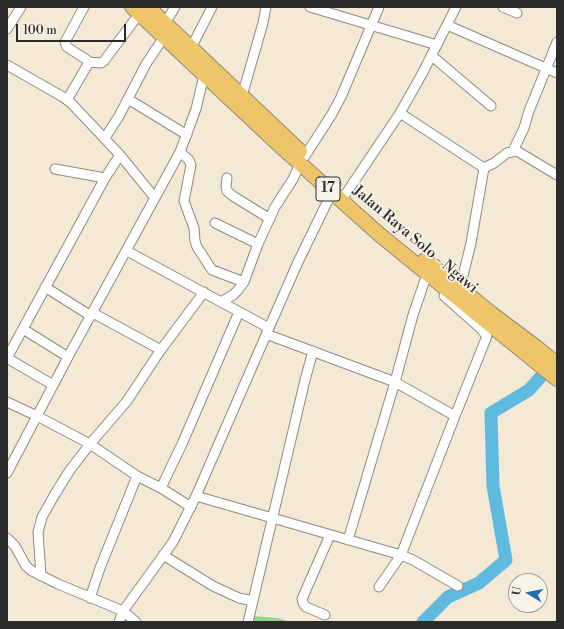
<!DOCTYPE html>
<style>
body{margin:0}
#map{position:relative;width:564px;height:629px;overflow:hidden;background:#f4e9d4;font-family:"Libre Bodoni",serif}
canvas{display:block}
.frame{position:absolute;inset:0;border:8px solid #2b2b2b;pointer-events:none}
.north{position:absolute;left:508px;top:573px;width:40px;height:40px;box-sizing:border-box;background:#f7f3e8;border:1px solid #a5a39c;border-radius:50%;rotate:280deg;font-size:11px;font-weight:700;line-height:16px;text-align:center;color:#2b2b2b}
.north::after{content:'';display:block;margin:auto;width:14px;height:18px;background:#1f6fb2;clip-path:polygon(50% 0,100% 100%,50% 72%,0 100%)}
.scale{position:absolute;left:16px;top:24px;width:110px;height:18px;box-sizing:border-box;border:2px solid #2b2b2b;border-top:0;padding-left:5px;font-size:12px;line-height:14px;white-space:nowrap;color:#2b2b2b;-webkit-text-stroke:3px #f7f3e8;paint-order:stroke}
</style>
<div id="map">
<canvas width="564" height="629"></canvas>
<div class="frame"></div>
<div class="north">U</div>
<div class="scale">100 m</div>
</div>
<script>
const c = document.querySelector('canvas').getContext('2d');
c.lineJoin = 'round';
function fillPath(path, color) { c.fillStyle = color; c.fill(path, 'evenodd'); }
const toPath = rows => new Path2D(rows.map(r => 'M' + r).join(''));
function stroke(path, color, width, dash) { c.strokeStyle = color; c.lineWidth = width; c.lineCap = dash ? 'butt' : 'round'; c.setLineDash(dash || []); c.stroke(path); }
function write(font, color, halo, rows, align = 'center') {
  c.font = font + ' "Libre Bodoni",serif'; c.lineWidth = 3.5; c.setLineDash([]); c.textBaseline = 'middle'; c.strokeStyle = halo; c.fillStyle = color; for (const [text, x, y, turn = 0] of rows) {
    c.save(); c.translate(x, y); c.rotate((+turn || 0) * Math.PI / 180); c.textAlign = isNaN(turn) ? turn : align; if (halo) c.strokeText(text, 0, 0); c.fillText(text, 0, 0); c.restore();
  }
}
const green = toPath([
 [253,616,278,618,289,622,252,622]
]);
const river = toPath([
 [423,622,448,597,479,583,506,560,493,486,491,413,529,390,553,363]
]);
const minor = toPath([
 [310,7,437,45],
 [503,7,517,13],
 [165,23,175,7],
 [447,25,557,73],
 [7,29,21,7],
 [191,48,212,7],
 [432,56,491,106],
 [88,62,101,63,104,61,139,14],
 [7,65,63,97,71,103,120,155,155,198],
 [242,96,263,23,266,7],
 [128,99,187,135],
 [67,100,88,64,87,60,67,47,65,42,84,7],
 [400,113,484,168],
 [105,138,119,116,146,64,164,37],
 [513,151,524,128,529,111,557,42],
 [180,152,189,160,191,165,184,201,194,228,195,241,197,247,212,270,244,282],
 [305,156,332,114,341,97,379,7],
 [55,169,105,178],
 [227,178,226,186,227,191,233,196,270,219],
 [341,201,400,113,422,74,456,7],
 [215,223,258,244],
 [127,251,269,328],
 [45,287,91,316],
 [460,288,471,243,484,168,494,163,507,153,517,151,557,175],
 [221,302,233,295,238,290,244,282,258,244,275,207,293,179,300,164],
 [93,313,161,350],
 [23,329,68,357],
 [266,334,395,382,455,416],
 [7,358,105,178,120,155],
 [7,358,53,385],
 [7,402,37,416,90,444,137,476,161,488,191,507],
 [7,473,68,357,180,152,196,109,204,75],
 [161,488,182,444,239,312],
 [196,496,401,555,413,560,458,586],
 [7,538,15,546,26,566,32,571,58,584,123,611,136,622],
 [348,540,395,382,413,315,427,274],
 [163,555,213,586,239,598,253,601],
 [41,576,38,532,42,517,55,494,70,470,90,444,127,401,160,351,204,292],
 [379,587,401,555,455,416,487,336,480,328,444,296],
 [90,598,100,568,137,476],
 [325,615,306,607,303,603,302,599,330,535],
 [119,622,123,611,173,542,196,496,269,328,298,262,336,184],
 [248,622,305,380,313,351]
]);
const highway = toPath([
 [132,7,277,143,380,235,557,379],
 [148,7,300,151],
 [425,260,460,288,492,314,536,347,557,364]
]);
const shields = [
 [328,189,24]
];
const shieldNames = [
 ["17",328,189]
];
const streetNames = [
 ["Jalan Raya Solo - Ngawi",415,240,40]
];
fillPath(green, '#92d68e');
stroke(river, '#60b9de', 13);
stroke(minor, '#908a80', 11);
stroke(highway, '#908a80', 16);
stroke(minor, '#fff', 9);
stroke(highway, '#eec569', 14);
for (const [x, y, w] of shields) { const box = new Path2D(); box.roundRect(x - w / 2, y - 12, w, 24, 3); c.fillStyle = '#f7f3e8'; c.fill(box); stroke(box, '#2b2b2b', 1); }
write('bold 14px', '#2b2b2b', null, shieldNames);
write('15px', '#2b2b2b', '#f7f3e8', streetNames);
</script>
